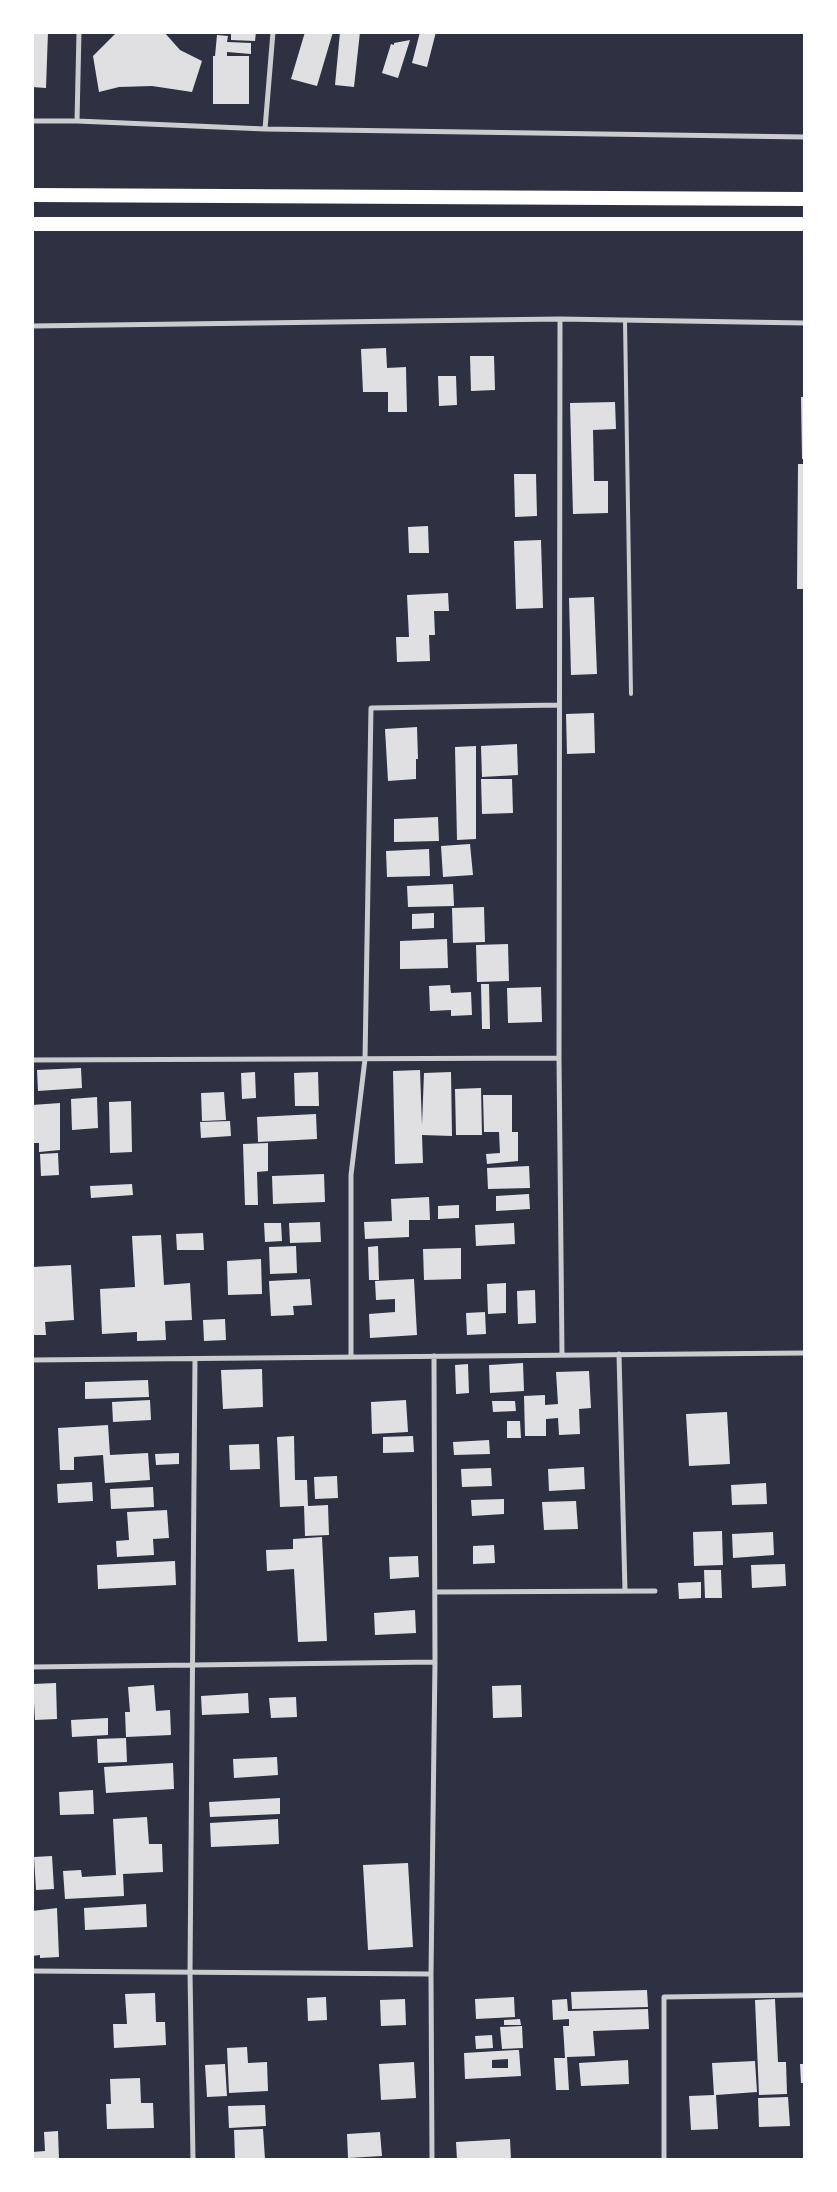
<!DOCTYPE html>
<style>
body{margin:0}
#map{position:relative;width:837px;height:2192px;overflow:hidden;background:#2d3142;font-family:Karla,sans-serif}
canvas{display:block}
.frame{position:absolute;inset:0;border:34px solid #fff;pointer-events:none}
</style>
<div id="map">
<canvas width="837" height="2192"></canvas>
<div class="frame"></div>
</div>
<script>
const c = document.querySelector('canvas').getContext('2d');
c.lineJoin = 'round';
function fillPath(path, color) { c.fillStyle = color; c.fill(path, 'evenodd'); }
const toPath = rows => new Path2D(rows.map(r => 'M' + r).join(''));
function stroke(path, color, width, dash) { c.strokeStyle = color; c.lineWidth = width; c.lineCap = dash ? 'butt' : 'round'; c.setLineDash(dash || []); c.stroke(path); }
const building = toPath([
 [32,32,48,32,46,88,32,87],
 [117,32,164,32,180,50,202,61,192,92,152,86,119,87,99,92,93,56],
 [231,32,256,32,255,41,231,40],
 [305,32,333,32,317,86,291,79],
 [340,32,360,32,354,87,335,85],
 [420,32,436,32,427,67,412,63],
 [217,35,228,36,227,42,251,43,251,54,227,52,227,56,249,56,249,104,213,104,213,56,215,56],
 [410,40,398,78,382,73,391,44,394,45,394,43],
 [386,348,387,368,406,367,407,412,388,412,388,392,363,392,361,349],
 [470,356,494,356,495,390,471,391],
 [438,376,456,376,457,405,439,406],
 [801,397,804,397,804,459,802,459],
 [615,402,616,429,593,430,594,481,608,481,608,513,573,514,570,403],
 [798,464,804,464,804,589,797,589],
 [514,474,536,474,537,516,515,517],
 [428,526,429,553,409,553,408,527],
 [541,540,543,608,516,609,514,541],
 [448,593,449,611,434,611,435,635,429,635,430,661,397,662,396,637,409,637,407,595],
 [594,597,597,674,571,675,569,598],
 [594,713,595,753,567,754,566,714],
 [417,727,418,759,416,759,416,779,388,781,385,729],
 [517,744,518,775,482,777,481,746],
 [476,746,476,839,457,840,455,747],
 [481,779,512,779,513,813,482,814],
 [438,817,439,841,394,842,394,819],
 [470,844,473,875,443,877,441,846],
 [429,849,430,876,387,877,386,851],
 [453,884,454,906,408,907,407,886],
 [484,907,485,942,453,943,452,908],
 [434,913,434,928,412,929,412,914],
 [447,939,448,968,400,969,400,941],
 [508,944,509,981,477,982,476,945],
 [481,984,489,984,490,1029,482,1029],
 [450,985,451,993,471,992,472,1015,451,1016,451,1010,430,1011,429,986],
 [541,987,542,1022,508,1023,507,988],
 [81,1068,82,1088,38,1091,37,1070],
 [420,1070,422,1125,424,1073,451,1072,452,1136,422,1135,423,1163,395,1164,393,1071],
 [255,1072,256,1098,242,1099,241,1073],
 [318,1072,319,1106,295,1106,294,1073],
 [481,1088,482,1135,456,1135,455,1089],
 [224,1092,226,1120,202,1121,201,1093],
 [483,1095,512,1095,512,1132,518,1132,518,1161,487,1164,486,1154,500,1153,499,1132,484,1132],
 [97,1097,98,1128,72,1130,71,1099],
 [131,1101,132,1152,110,1153,109,1102],
 [60,1103,60,1150,39,1152,39,1143,32,1143,32,1105],
 [316,1114,317,1139,258,1142,257,1117],
 [230,1121,231,1136,201,1138,200,1122],
 [268,1143,268,1171,257,1172,258,1205,245,1205,243,1144],
 [58,1153,59,1175,41,1176,40,1154],
 [529,1166,530,1188,488,1189,487,1168],
 [324,1174,325,1202,273,1204,272,1176],
 [132,1184,133,1195,91,1198,90,1186],
 [529,1194,530,1209,496,1211,496,1196],
 [429,1197,430,1220,409,1220,409,1237,365,1239,364,1222,392,1221,391,1199],
 [459,1205,459,1218,438,1219,438,1206],
 [320,1222,321,1242,290,1243,289,1223],
 [264,1223,281,1223,282,1241,265,1242],
 [514,1223,515,1244,476,1246,475,1225],
 [203,1233,204,1250,177,1250,176,1234],
 [161,1235,164,1285,190,1283,192,1320,165,1321,166,1340,137,1341,137,1332,102,1334,100,1289,135,1287,132,1236],
 [296,1246,297,1273,270,1274,269,1247],
 [378,1246,379,1280,369,1280,368,1247],
 [461,1248,461,1279,424,1280,423,1249],
 [261,1259,262,1294,228,1295,227,1261],
 [71,1265,74,1320,45,1322,46,1335,33,1335,32,1267],
 [310,1279,312,1305,293,1306,294,1315,271,1316,269,1281],
 [414,1279,417,1335,370,1338,369,1314,395,1312,395,1299,376,1300,375,1281],
 [506,1283,506,1313,488,1314,487,1284],
 [535,1290,536,1323,518,1324,517,1291],
 [485,1312,486,1334,467,1335,466,1313],
 [225,1319,226,1340,204,1341,203,1320],
 [523,1363,524,1391,490,1393,489,1365],
 [468,1364,469,1393,456,1394,455,1365],
 [262,1369,263,1407,223,1409,221,1370],
 [589,1371,591,1408,579,1409,580,1434,559,1435,558,1418,546,1419,546,1436,525,1436,524,1396,545,1395,545,1405,558,1404,556,1372],
 [148,1380,149,1397,85,1399,85,1382],
 [150,1400,151,1420,113,1422,112,1402],
 [406,1400,408,1432,372,1434,371,1402],
 [492,1401,515,1401,516,1411,493,1412],
 [727,1412,730,1464,689,1466,686,1414],
 [507,1421,520,1421,521,1438,507,1438],
 [108,1425,110,1455,148,1453,150,1480,105,1483,103,1455,74,1457,74,1470,60,1470,58,1428],
 [294,1436,295,1480,307,1480,308,1506,328,1505,329,1535,305,1536,304,1506,280,1507,277,1437],
 [413,1436,414,1452,383,1453,383,1437],
 [489,1440,490,1454,454,1455,453,1442],
 [259,1444,260,1469,230,1470,229,1445],
 [179,1453,179,1464,156,1465,155,1454],
 [584,1467,585,1489,549,1491,548,1469],
 [491,1468,492,1486,462,1487,461,1469],
 [337,1476,338,1498,315,1499,314,1477],
 [92,1482,93,1501,58,1503,57,1484],
 [766,1483,767,1504,732,1505,731,1485],
 [153,1487,154,1507,111,1509,110,1489],
 [504,1499,504,1514,472,1516,471,1500],
 [576,1501,578,1529,544,1530,542,1502],
 [167,1510,169,1538,153,1539,154,1555,117,1557,116,1541,129,1540,127,1512],
 [722,1531,723,1565,694,1566,693,1532],
 [773,1532,774,1555,733,1558,732,1534],
 [322,1537,327,1641,298,1642,294,1569,267,1571,266,1550,293,1549,293,1539],
 [494,1545,495,1563,473,1564,473,1546],
 [418,1556,419,1577,390,1579,389,1557],
 [175,1561,176,1585,98,1589,97,1565],
 [785,1564,786,1586,752,1588,751,1565],
 [704,1570,721,1570,722,1598,705,1598],
 [701,1582,701,1598,679,1599,678,1583],
 [415,1610,416,1633,375,1635,374,1613],
 [56,1683,57,1719,35,1720,33,1684],
 [154,1685,156,1711,170,1710,171,1735,126,1737,125,1712,130,1712,128,1687],
 [521,1685,522,1717,493,1718,492,1686],
 [248,1693,249,1713,202,1715,201,1696],
 [296,1697,297,1717,271,1718,269,1698],
 [108,1718,108,1735,72,1737,71,1720],
 [126,1738,127,1762,98,1763,97,1739],
 [277,1757,278,1775,234,1778,233,1759],
 [173,1763,174,1789,106,1793,104,1767],
 [93,1790,94,1814,60,1815,59,1792],
 [280,1798,280,1814,210,1817,209,1802],
 [147,1817,149,1844,162,1844,163,1872,123,1874,124,1896,65,1899,63,1871,81,1870,82,1877,116,1875,113,1819],
 [278,1819,279,1844,211,1847,210,1823],
 [52,1856,54,1889,36,1890,34,1857],
 [408,1863,413,1947,368,1950,363,1865],
 [146,1904,147,1927,85,1930,84,1908],
 [57,1908,59,1957,40,1958,40,1955,32,1956,32,1911],
 [647,1990,648,2007,572,2009,571,1992],
 [155,1993,156,2022,165,2022,166,2045,114,2048,113,2024,127,2024,125,1994],
 [326,1997,327,2020,308,2021,307,1998],
 [514,1997,515,2017,476,2019,475,1999],
 [405,1999,406,2025,381,2026,380,2000],
 [567,1999,568,2011,648,2009,649,2029,593,2031,595,2056,567,2057,569,2090,556,2090,554,2058,565,2058,563,2026,569,2026,569,2019,553,2020,552,2000],
 [775,1999,778,2062,786,2062,787,2094,759,2095,755,2000],
 [520,2019,521,2025,504,2025,504,2020],
 [522,2026,523,2048,502,2049,500,2027],
 [492,2035,493,2048,476,2049,475,2036],
 [247,2047,248,2063,267,2062,268,2091,229,2093,227,2048],
 [515,2050,519,2050,521,2076,465,2079,464,2053],
 [508,2059,508,2068,492,2068,492,2060],
 [628,2060,629,2084,581,2086,579,2063],
 [755,2061,757,2092,716,2095,718,2129,691,2130,689,2096,714,2095,712,2063],
 [414,2062,416,2098,381,2100,379,2064],
 [225,2064,227,2096,207,2097,205,2065],
 [800,2064,804,2064,804,2083,801,2083],
 [140,2078,141,2103,153,2103,154,2128,107,2129,106,2104,111,2104,110,2079],
 [788,2097,790,2126,759,2127,758,2098],
 [265,2105,266,2126,229,2128,228,2106],
 [263,2129,265,2159,235,2160,234,2130],
 [58,2131,59,2160,32,2160,32,2152,45,2151,44,2132],
 [380,2132,382,2156,348,2158,347,2134],
 [510,2139,511,2160,457,2160,456,2142]
]);
const service = toPath([
 [625,321,631,694]
]);
const minor = toPath([
 [32,121,77,121,265,129,804,137],
 [77,121,79,32],
 [265,129,273,32],
 [560,319,559,1058,562,1354],
 [32,326,560,319,804,323],
 [32,1060,559,1058],
 [619,1354,625,1591],
 [351,1357,351,1175,365,1059,371,708,559,705],
 [32,1360,804,1353],
 [435,1592,655,1591],
 [32,1667,435,1662],
 [32,1971,431,1974],
 [193,2160,190,1972,195,1359],
 [432,2160,431,1974,435,1662,434,1356],
 [664,2160,664,1997,804,1995]
]);
const trunk = toPath([
 [32,195,804,199],
 [32,224,804,224]
]);
fillPath(building, '#e0e0e3');
stroke(service, '#caccd0', 4);
stroke(minor, '#caccd0', 5);
stroke(trunk, '#fff', 14);
</script>
